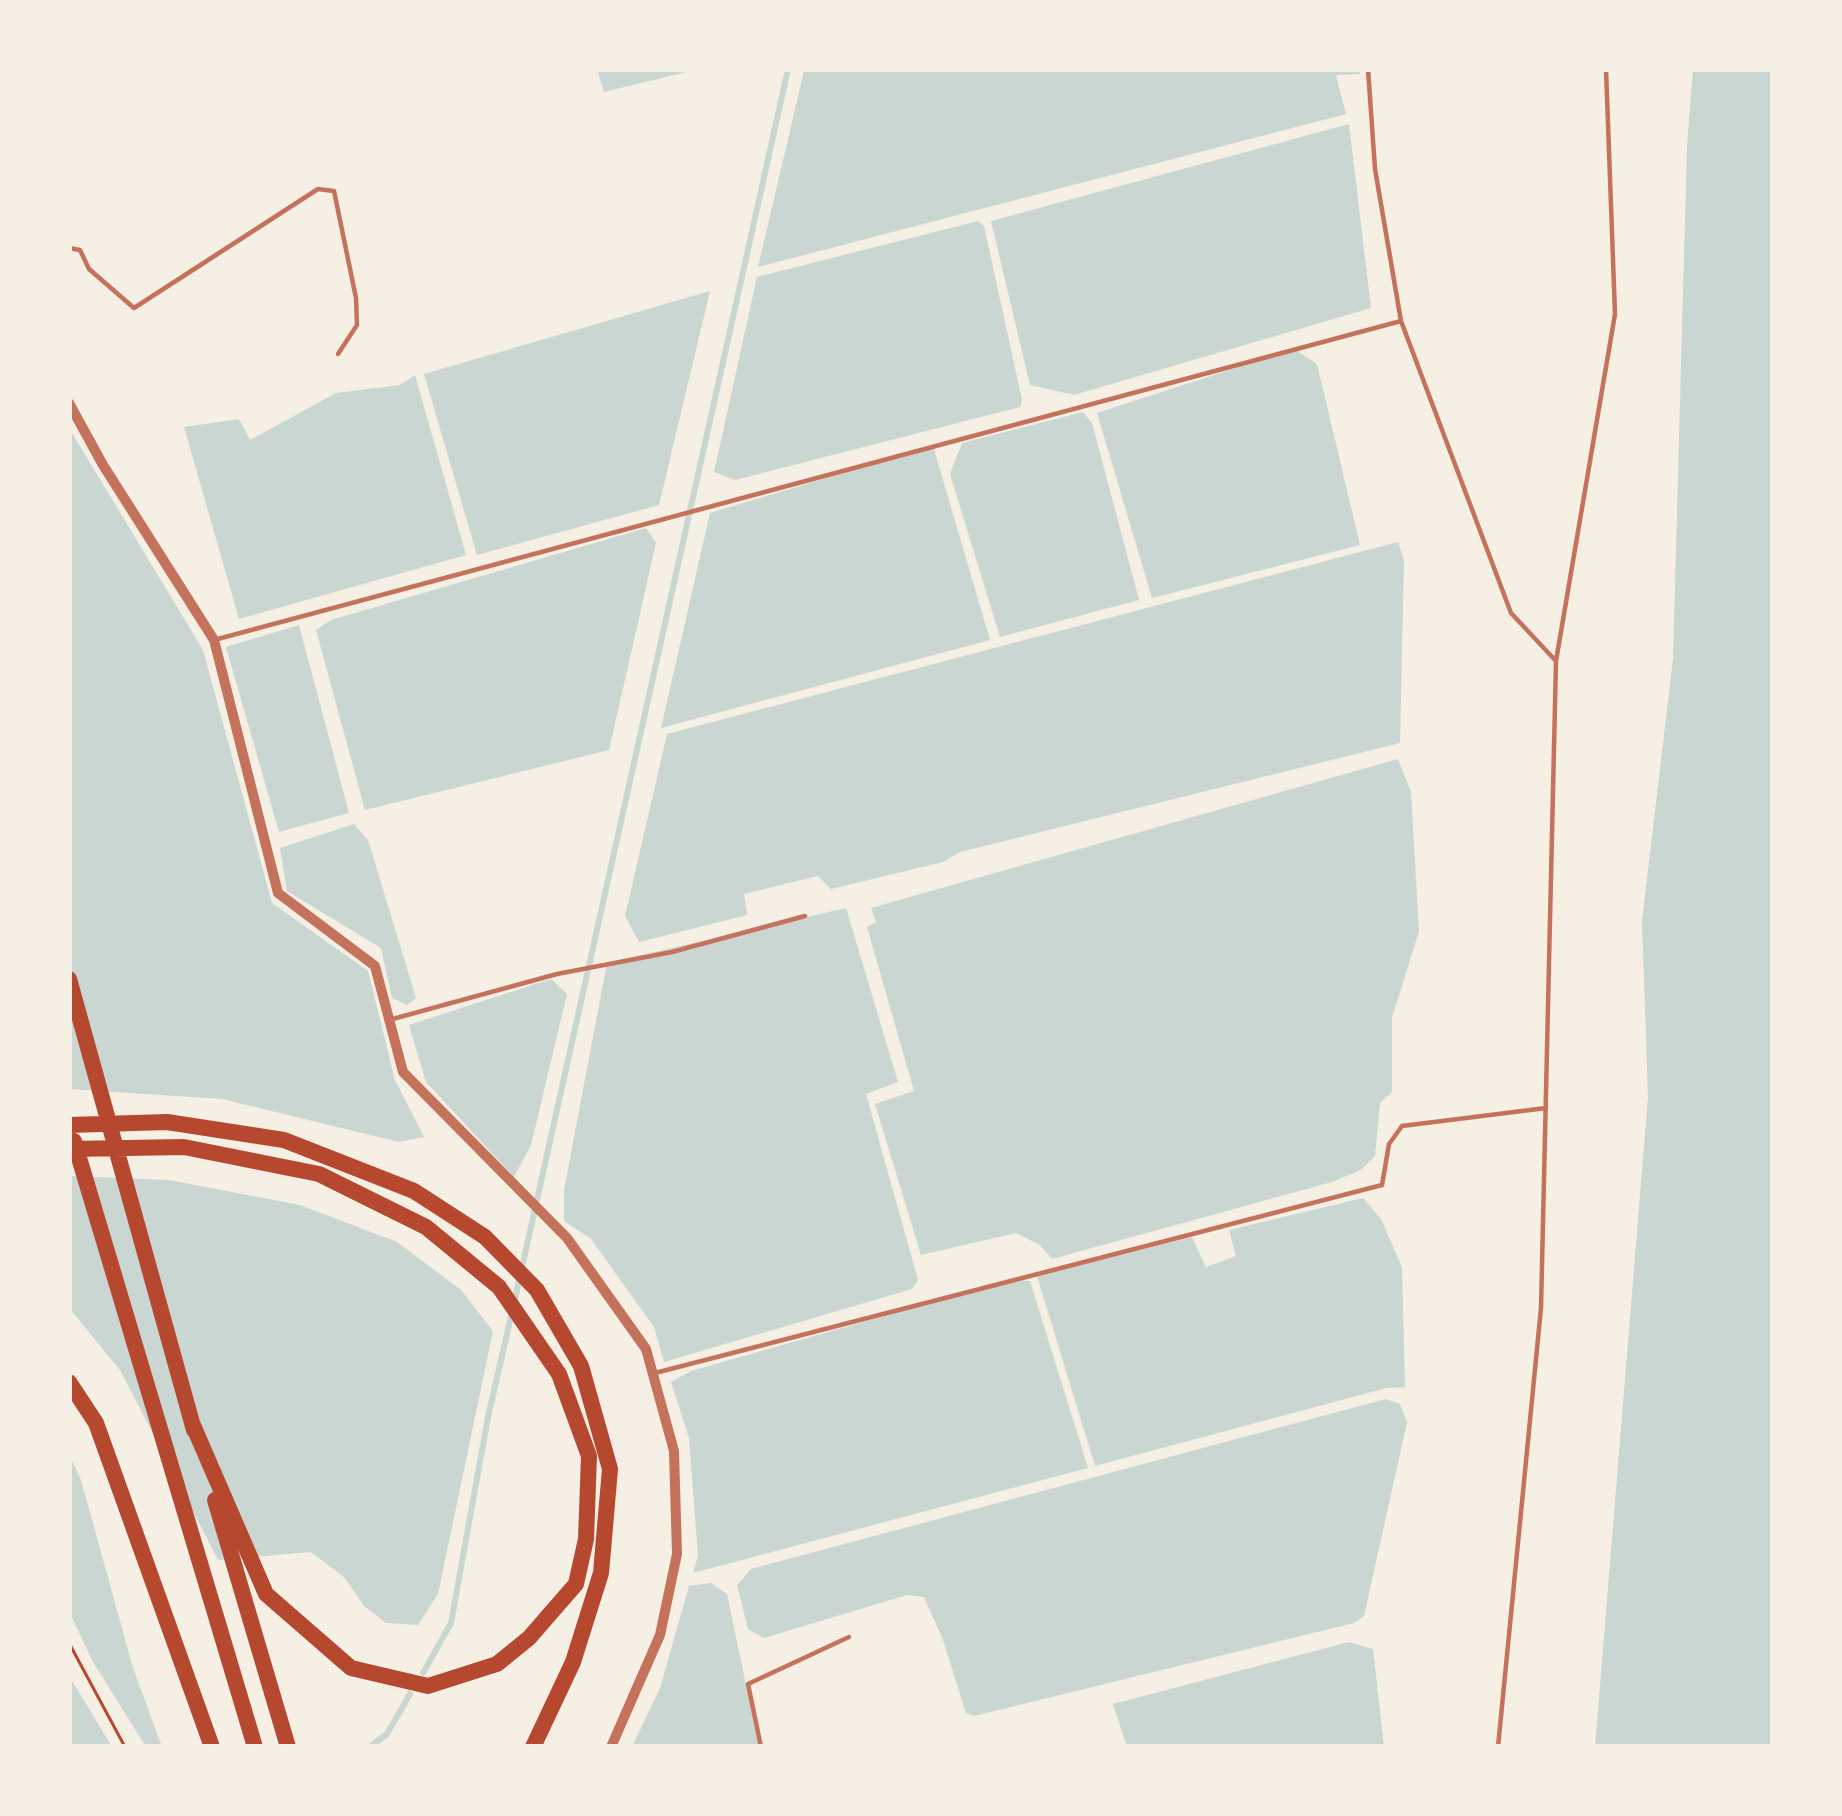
<!DOCTYPE html>
<style>
body{margin:0}
#map{position:relative;width:1842px;height:1816px;overflow:hidden;background:#f6efe4;font-family:"Space Grotesk",sans-serif}
canvas{display:block}
.frame{position:absolute;inset:0;border:72px solid #f6efe4;pointer-events:none}
</style>
<div id="map">
<canvas width="1842" height="1816"></canvas>
<div class="frame"></div>
</div>
<script>
const c = document.querySelector('canvas').getContext('2d');
c.lineJoin = 'round';
function fillPath(path, color) { c.fillStyle = color; c.fill(path, 'evenodd'); }
const toPath = rows => new Path2D(rows.map(r => 'M' + r).join(''));
function stroke(path, color, width, dash) { c.strokeStyle = color; c.lineWidth = width; c.lineCap = dash ? 'butt' : 'round'; c.setLineDash(dash || []); c.stroke(path); }
const water = toPath([
 [597,69,699,69,604,92],
 [815,69,1359,69,1360,74,1336,75,1346,114,758,267,804,71],
 [1693,69,1773,69,1773,1747,1595,1747,1648,1097,1642,921,1673,659,1687,146],
 [1349,124,1371,308,1074,395,1030,385,991,221],
 [978,221,984,226,1022,400,1020,407,735,480,714,472,757,277],
 [710,291,659,505,477,555,424,374],
 [1294,349,1317,364,1360,545,1152,598,1097,413],
 [415,375,466,555,239,619,184,427,239,419,250,440,336,393,400,385],
 [1083,412,1092,423,1139,600,1000,637,950,474,962,443],
 [69,428,203,650,272,903,368,971,395,1080,424,1137,399,1142,222,1099,69,1089],
 [933,446,990,640,661,728,710,513],
 [646,528,656,543,609,750,365,810,316,630,331,620],
 [1398,542,1404,560,1400,743,960,852,943,862,831,889,818,876,744,894,747,915,639,942,625,916,667,734],
 [299,625,349,813,279,832,226,647],
 [1398,759,1411,792,1419,931,1392,1018,1392,1092,1380,1103,1375,1156,1361,1170,1332,1182,1052,1259,1040,1245,1016,1233,921,1255,875,1104,914,1091,867,927,876,922,871,908],
 [354,824,368,840,416,998,407,1005,392,998,381,948,287,891,280,848],
 [846,908,898,1082,866,1094,918,1280,912,1289,664,1362,654,1327,591,1239,564,1221,564,1190,607,963],
 [551,979,567,994,531,1145,514,1177,426,1082,409,1025],
 [69,1176,169,1180,300,1205,397,1242,461,1290,493,1331,438,1594,418,1625,386,1623,364,1606,345,1578,311,1552,218,1560,120,1370,69,1308],
 [1363,1198,1381,1219,1402,1267,1405,1387,1386,1388,1095,1466,1037,1276,1192,1237,1206,1267,1236,1256,1229,1230],
 [1011,1280,1030,1281,1088,1468,693,1573,698,1556,689,1438,671,1382,691,1371],
 [1386,1399,1400,1404,1407,1422,1364,1616,1354,1623,974,1716,966,1713,943,1640,924,1597,907,1595,764,1638,748,1629,737,1585,751,1569],
 [69,1454,81,1480,133,1668,162,1747,146,1747,93,1662,69,1611],
 [711,1583,727,1594,759,1747,632,1747,660,1688,689,1586],
 [1349,1642,1373,1649,1384,1747,1127,1747,1113,1704],
 [69,1676,71,1679,112,1747,69,1747]
]);
const stream = toPath([
 [515,1299,788,69],
 [423,1673,451,1623,488,1417,512,1312],
 [370,1747,387,1734,410,1694]
]);
const path = toPath([
 [69,1643,125,1747]
]);
const service = toPath([
 [1368,69,1375,169,1401,321,1511,613,1555,660],
 [69,248,80,250,89,269,134,308,318,189,334,191,356,298,357,325,338,354],
 [214,640,1401,321],
 [389,1020,557,974,672,952,805,916],
 [655,1373,1382,1185,1389,1144,1402,1126,1546,1108],
 [761,1747,748,1684,849,1637],
 [1498,1747,1541,1308,1556,661,1615,314,1606,69]
]);
const minor = toPath([
 [69,403,103,465,214,640,278,893,375,966,403,1072,567,1238,646,1349,674,1451,677,1554,660,1635,611,1747]
]);
const trunk = toPath([
 [69,979,194,1430],
 [69,1125,167,1122,284,1140,414,1191,485,1237,537,1290,581,1366,610,1469,601,1573,573,1662,533,1747],
 [74,1141,255,1747],
 [69,1149,184,1147,319,1174,426,1227,499,1287,559,1374,589,1456,586,1539,576,1584,529,1638,497,1664,428,1686,351,1668,266,1594,192,1423],
 [69,1382,96,1423,212,1747],
 [215,1500,288,1747]
]);
fillPath(water, '#c9d6d2');
stroke(stream, '#c9d6d2', 6);
stroke(path, '#b5482f', 3);
stroke(service, '#c5725c', 4.5);
stroke(minor, '#c5725c', 10);
stroke(trunk, '#b5482f', 16);
</script>
